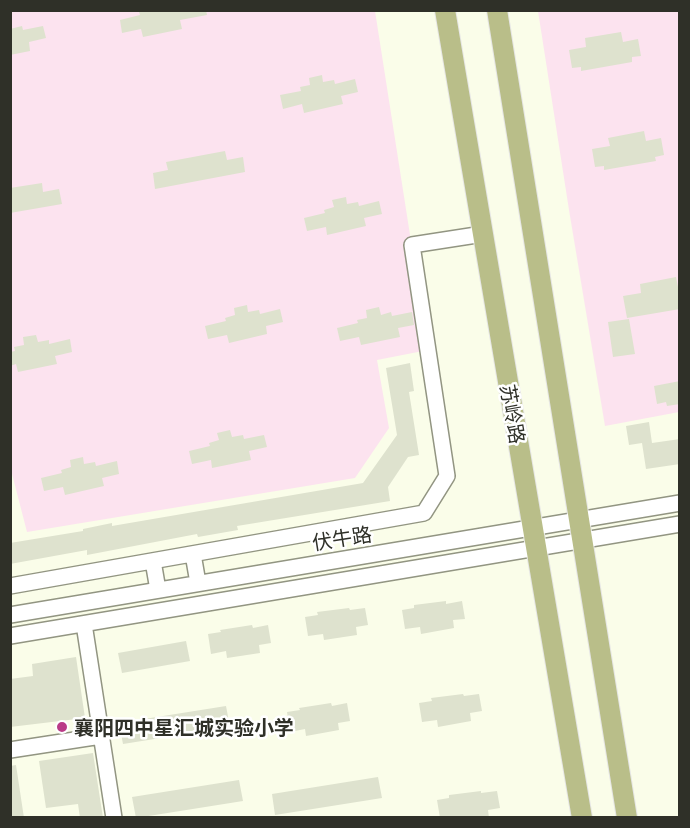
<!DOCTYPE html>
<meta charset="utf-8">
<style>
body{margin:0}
#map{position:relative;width:690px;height:828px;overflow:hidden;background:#fafde9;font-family:Georgia,serif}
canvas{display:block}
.frame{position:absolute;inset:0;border:12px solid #2f3028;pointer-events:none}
</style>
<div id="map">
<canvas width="690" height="828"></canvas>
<div class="frame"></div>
</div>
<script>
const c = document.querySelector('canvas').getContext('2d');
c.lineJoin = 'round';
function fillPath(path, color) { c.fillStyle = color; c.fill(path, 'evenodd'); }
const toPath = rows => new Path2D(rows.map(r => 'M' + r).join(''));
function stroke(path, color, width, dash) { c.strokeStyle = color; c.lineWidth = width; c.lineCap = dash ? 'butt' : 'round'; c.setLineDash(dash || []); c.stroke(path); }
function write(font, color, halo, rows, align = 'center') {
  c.font = font + ' Georgia,"Noto Sans SC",serif'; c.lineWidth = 5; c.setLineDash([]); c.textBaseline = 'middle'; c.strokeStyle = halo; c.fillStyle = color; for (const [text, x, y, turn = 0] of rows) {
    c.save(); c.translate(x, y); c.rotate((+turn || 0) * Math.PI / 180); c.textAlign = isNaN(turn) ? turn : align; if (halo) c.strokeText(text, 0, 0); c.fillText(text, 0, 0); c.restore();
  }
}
const green = toPath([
 [10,11,375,11,428,350,377,360,389,428,355,478,27,532,10,466],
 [538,11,679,11,679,412,605,426,569,210]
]);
const building = toPath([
 [146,10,206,10,207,15,180,20,182,29,143,37,141,29,122,33,120,20,140,15,139,12],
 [22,26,23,30,43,26,46,38,29,42,30,51,10,55,10,29],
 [621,32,623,42,638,39,641,56,632,57,632,62,581,71,581,67,572,68,569,50,586,47,585,38],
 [322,75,323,82,334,80,335,84,355,79,358,92,341,96,343,104,304,113,302,104,283,109,280,95,301,91,300,87,310,85,309,78],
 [644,131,646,141,661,138,664,155,655,157,656,161,604,170,604,166,595,167,592,149,610,146,608,138],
 [225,151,227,160,243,157,245,172,155,189,153,173,168,170,166,162],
 [42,183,43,192,59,189,62,204,10,213,10,188],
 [346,197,347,204,358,202,359,206,379,201,382,214,364,218,366,226,327,235,326,227,307,231,304,218,325,213,324,210,334,207,332,200],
 [676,277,678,287,680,287,680,309,627,318,623,296,641,293,640,284],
 [247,305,248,312,259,310,260,314,280,309,283,322,266,326,267,334,229,343,227,335,208,339,205,326,226,321,225,318,235,315,234,308],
 [379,307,381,315,391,312,392,316,412,312,414,325,398,328,400,337,361,345,359,337,340,341,337,328,358,323,357,320,367,318,366,310],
 [629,319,635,354,613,357,608,322],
 [36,335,38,342,49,340,49,344,70,339,72,352,55,356,57,364,18,372,16,364,10,366,10,352,15,351,14,347,24,345,23,337],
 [410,363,414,391,409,392,419,455,408,457,388,487,390,501,237,526,238,530,198,537,197,534,87,555,87,550,10,564,10,543,83,531,83,529,112,523,112,526,363,483,397,435,386,368],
 [680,381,680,404,667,406,666,402,657,404,654,386],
 [649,422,652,443,680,439,680,464,646,469,642,443,629,445,626,426],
 [230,430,232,437,243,435,244,439,264,435,267,447,249,451,251,460,212,468,211,460,192,464,189,451,210,446,209,443,219,440,217,433],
 [83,457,84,464,95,462,96,466,117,461,119,474,102,478,104,486,65,495,63,487,44,491,41,478,62,473,61,470,71,467,70,460],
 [446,601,446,604,462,601,465,619,453,620,454,628,421,634,420,627,405,629,402,610,414,608,414,605],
 [349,608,350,610,365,608,368,625,356,627,357,635,324,640,323,634,308,636,305,617,318,615,317,612],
 [252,625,253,628,268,625,271,643,259,645,260,653,227,658,226,651,211,654,208,634,221,632,220,630],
 [186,641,190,661,122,673,118,653],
 [76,657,85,718,10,727,10,679,33,676,32,664],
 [463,694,464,696,479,694,482,711,470,713,471,721,438,727,437,720,422,722,419,703,432,701,431,698],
 [331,703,332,706,347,703,350,721,338,723,339,730,306,736,305,729,290,732,287,712,300,710,299,708],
 [226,706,230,727,123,744,119,723],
 [93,753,103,818,80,818,78,804,46,808,39,761],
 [16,765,24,818,10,818,10,766],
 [378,777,382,798,275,815,272,794],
 [239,780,243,801,136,818,132,797],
 [481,791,481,793,497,791,500,808,488,810,489,818,440,818,437,800,449,798,449,795]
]);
const minor = toPath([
 [193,554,198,583],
 [153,561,158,590],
 [10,586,424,513,447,476,412,245,483,234],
 [10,615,680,503],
 [84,624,114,818],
 [10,636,680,524],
 [10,750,101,736]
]);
const major = toPath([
 [445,10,582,818],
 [497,10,627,818]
]);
const markers = [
 [62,727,6,"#ba3b87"]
];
const streetNames = [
 ["苏岭路",513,414,80],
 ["伏牛路",342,538,-9]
];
const poiNames = [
 ["襄阳四中星汇城实验小学",74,727]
];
fillPath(green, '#fce3ef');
fillPath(building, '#dee2ce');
stroke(minor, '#929582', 18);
stroke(major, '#e6e6e5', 22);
stroke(minor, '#fff', 15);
stroke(major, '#b9be89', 20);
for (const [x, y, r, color] of markers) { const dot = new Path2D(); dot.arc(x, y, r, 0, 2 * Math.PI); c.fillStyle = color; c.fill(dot); stroke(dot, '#fff', 2); }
write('20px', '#2f3028', '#fff', streetNames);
write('bold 20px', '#2f3028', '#fff', poiNames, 'left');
</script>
